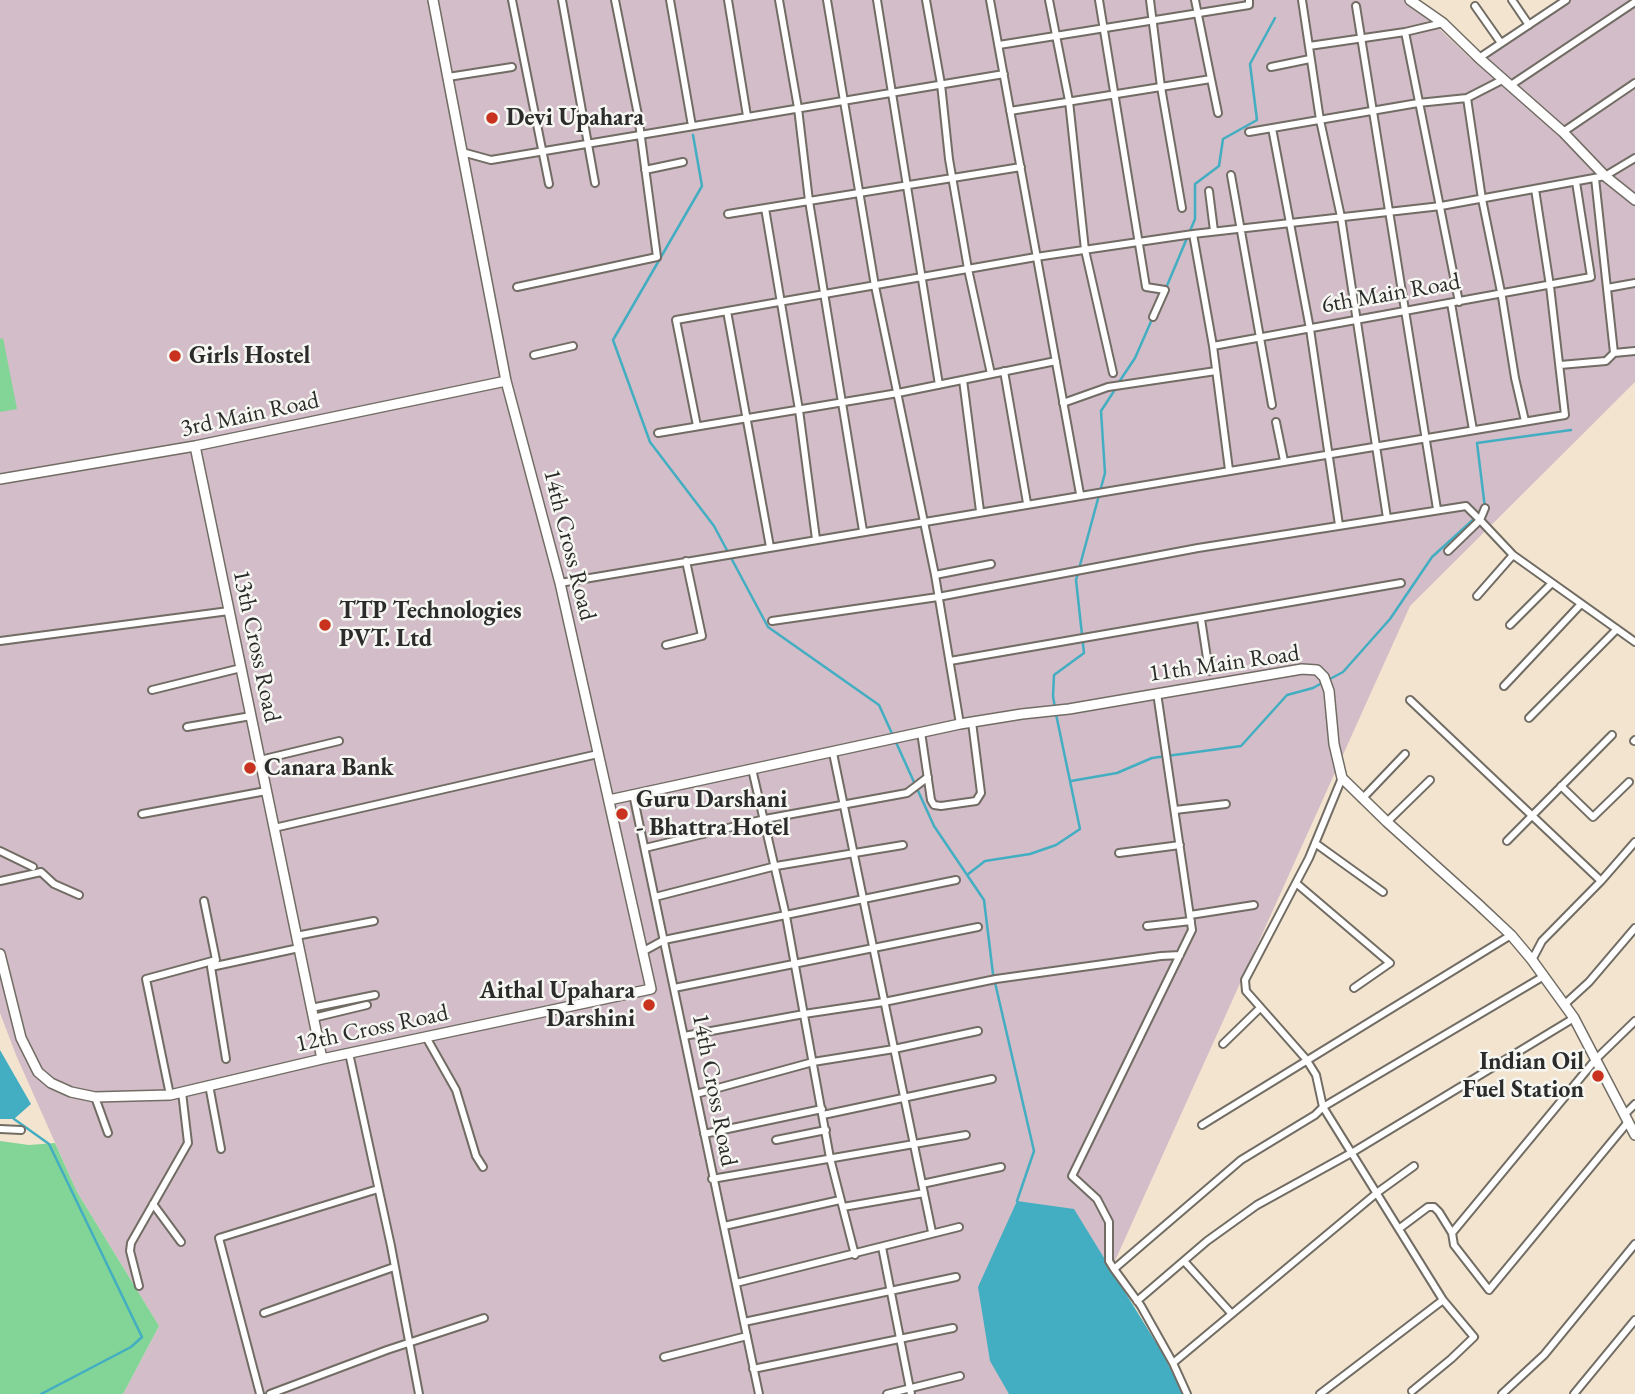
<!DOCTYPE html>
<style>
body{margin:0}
canvas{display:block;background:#f3e4cf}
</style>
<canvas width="1635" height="1394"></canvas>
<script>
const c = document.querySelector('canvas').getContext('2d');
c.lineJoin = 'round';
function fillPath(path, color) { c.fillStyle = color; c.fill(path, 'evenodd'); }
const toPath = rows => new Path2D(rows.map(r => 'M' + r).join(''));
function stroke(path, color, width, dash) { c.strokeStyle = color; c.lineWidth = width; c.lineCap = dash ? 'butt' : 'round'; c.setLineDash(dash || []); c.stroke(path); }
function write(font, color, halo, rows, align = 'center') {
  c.font = font + ' "EB Garamond",serif'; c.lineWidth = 5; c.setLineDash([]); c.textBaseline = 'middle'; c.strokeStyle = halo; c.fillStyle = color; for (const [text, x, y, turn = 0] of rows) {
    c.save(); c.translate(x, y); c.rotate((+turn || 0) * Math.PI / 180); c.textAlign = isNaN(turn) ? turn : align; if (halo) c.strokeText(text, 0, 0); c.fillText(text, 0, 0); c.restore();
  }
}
const industrial = toPath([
 [0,0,1409,0,1471,59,1565,0,1635,0,1635,382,1410,606,1055,1394,123,1394,159,1326,77,1192,16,1055,0,1013]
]);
const green = toPath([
 [3,338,17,409,0,412,0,339],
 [0,1141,29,1145,55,1143,77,1192,159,1326,123,1394,0,1394]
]);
const water = toPath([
 [0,1050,31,1104,14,1119,0,1119],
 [1017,1201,1074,1209,1163,1354,1183,1394,1009,1394,990,1361,978,1287]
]);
const stream = toPath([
 [693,135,702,186,613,340,650,442,714,526,768,627,879,705,934,826,984,900,993,974,1034,1151,1017,1201],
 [1166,288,1195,219,1195,184,1219,166,1223,139,1257,120,1250,64,1275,18],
 [1119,382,1135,358,1153,317],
 [1485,508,1477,443,1571,430],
 [1328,680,1343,672,1390,619,1432,557,1475,518],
 [1055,708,1053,696,1054,675,1084,653,1076,580,1105,473,1101,411,1116,388],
 [1071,781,1117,773,1152,758,1241,746,1287,695,1313,688,1322,683],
 [967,875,985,861,1030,854,1056,845,1080,829,1056,714],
 [14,1119,49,1144,142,1337,131,1347,41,1394]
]);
const street = toPath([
 [512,0,549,184],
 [562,0,595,183],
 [670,0,692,126],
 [728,0,747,116],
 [779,0,798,108,809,201,863,531],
 [827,0,875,286,935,575,960,724],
 [877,0,939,385],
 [926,0,941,84,949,159,968,269,991,374],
 [990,0,1080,494],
 [1049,0,1069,101,1085,250,1113,373],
 [1099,0,1146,287,1165,290,1153,317],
 [1150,0,1161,87,1182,208],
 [1302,0,1320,120,1341,217,1387,518],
 [1512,0,1529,25],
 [1356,6,1437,509],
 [1475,6,1501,43],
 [1405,32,1459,302],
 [999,45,1249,5,1249,0],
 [1309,46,1405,32,1443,23],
 [1479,58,1566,0],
 [1271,67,1310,59],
 [448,77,512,67],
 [1211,79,1218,113],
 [1504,79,1467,98,1482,199,1502,297,1515,378,1525,421],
 [1511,85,1635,2],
 [1010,111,1211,79,1195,0],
 [1272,128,1310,329,1339,525],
 [1249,132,1418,103,1467,98],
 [1563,132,1635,83],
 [462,152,491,160,1004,74],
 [645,170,683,162],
 [1231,175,1272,405],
 [1209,191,1214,231],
 [765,208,799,410,816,539],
 [728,214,1021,167],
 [1193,234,1213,346,1229,470],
 [517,287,657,257,638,115,615,0],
 [1607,288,1635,283],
 [1451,303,1473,430],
 [727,311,770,547],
 [1213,346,1591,277,1576,182],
 [1614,353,1635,351],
 [534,355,573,346],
 [1560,365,1606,361,1614,353,1595,178],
 [1004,371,1027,503],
 [963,380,980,511],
 [1063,403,1108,387,1216,371],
 [1276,422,1284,461],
 [697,426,676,320,1036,257,1193,234,1441,206,1605,176,1635,158],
 [658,433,898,393,1056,361],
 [1485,508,1480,520,1513,555,1635,642],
 [935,575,991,564],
 [560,583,1565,415,1550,286,1535,189],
 [1477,596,1513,555],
 [1201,619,1209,671],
 [772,621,938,597,1198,548,1466,506,1480,520,1448,551],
 [1510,625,1551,584],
 [0,641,229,611],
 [666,645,702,636,686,561],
 [950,661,1401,583],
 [1504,686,1581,604],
 [152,690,241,668],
 [1157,693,1192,930,1072,1176,1097,1199,1109,1222,1109,1261,1114,1269,1241,1160,1315,1115,1323,1107,1544,976],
 [1410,700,1601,881],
 [1529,718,1617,629],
 [187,727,251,716],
 [921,732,931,800,934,805,941,806,976,801,981,793,972,722],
 [1634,741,1635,740],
 [833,753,932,1232],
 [260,760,339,741],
 [752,769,786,916,830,1158,855,1255],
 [1342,778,1309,858,1245,980,1246,991,1306,1059,1316,1075,1323,1107,1443,1300,1474,1337,1451,1359,1412,1391],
 [1561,786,1593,817,1629,782],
 [633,794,759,1394],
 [1362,799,1405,754],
 [1175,810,1226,804],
 [142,814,266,791],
 [1387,822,1430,780],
 [274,828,598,754],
 [1507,841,1612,735],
 [1315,843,1383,892],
 [645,848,765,819,907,793,928,777],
 [0,851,33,867],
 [1119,853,1180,845],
 [0,881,41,872,54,884,79,895],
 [1296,883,1390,963,1354,988],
 [655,897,776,866,903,845],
 [1190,915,1254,905],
 [1147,926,1191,921],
 [296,936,374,921],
 [642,952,664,940,956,880],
 [1532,960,1542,941,1601,881,1635,842],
 [674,988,978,927],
 [1565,1004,1589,982,1635,928],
 [311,1008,375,995],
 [313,1018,367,1005],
 [684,1036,804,1014,884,1002,996,979,1161,956,1180,955],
 [426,1037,456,1090,476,1156,483,1167],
 [1223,1044,1260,1008],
 [349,1053,391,1246,419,1394],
 [226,1059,211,967,299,948],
 [209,1085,221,1149],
 [696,1094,813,1062,894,1049,978,1031],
 [170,1095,146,979,216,960,204,901],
 [95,1097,108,1133],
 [823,1115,992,1079],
 [1624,1115,1635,1104],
 [1628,1122,1489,1290,1454,1245,1452,1233,1596,1059,1635,1021],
 [1202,1125,1511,935],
 [0,1129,21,1130],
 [704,1134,822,1109],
 [776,1140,826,1130],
 [712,1179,966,1135],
 [922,1184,1001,1167],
 [153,1204,181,1242],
 [843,1207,924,1193],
 [724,1226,840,1200],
 [1400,1228,1428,1207,1434,1207,1439,1212,1452,1233],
 [882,1247,911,1394],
 [1184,1261,1231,1313],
 [1114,1269,1141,1306,1173,1363,1187,1394],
 [736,1283,959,1227],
 [139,1286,130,1251,131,1243,188,1143,182,1092],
 [1137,1301,1207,1241,1257,1205,1353,1152,1574,1018],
 [264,1313,394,1267],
 [744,1322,956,1277],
 [664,1357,747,1336],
 [1173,1363,1378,1192,1414,1166],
 [753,1369,953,1328],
 [260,1394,219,1238,378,1189],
 [270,1394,387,1350,484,1318],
 [887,1394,960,1376],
 [1320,1394,1443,1300],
 [1502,1394,1544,1355,1635,1244],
 [1574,1394,1635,1320]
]);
const secondary = toPath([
 [1410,0,1443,23,1479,58,1563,132,1605,176,1635,200],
 [195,446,322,1059],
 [0,479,195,446,506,381],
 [609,800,960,724,1022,714,1069,709,1302,669,1317,670,1324,677,1329,691,1334,744,1342,778,1387,822,1478,904,1511,935,1532,960,1574,1018,1635,1135],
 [0,954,21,1038,38,1072,51,1083,71,1092,95,1097,170,1095,322,1059,651,989,560,583,506,381,433,0]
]);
const markers = [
 [492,118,7,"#c8321e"],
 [175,356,7,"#c8321e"],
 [325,625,7,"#c8321e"],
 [250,768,7,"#c8321e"],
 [622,814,7,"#c8321e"],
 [649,1005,7,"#c8321e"],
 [1598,1076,7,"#c8321e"]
];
const poiNames = [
 ["Devi Upahara",506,118],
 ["Girls Hostel",189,356],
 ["TTP Technologies",339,611],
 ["PVT. Ltd",339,639],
 ["Canara Bank",264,768],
 ["Guru Darshani",636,800],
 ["- Bhattra Hotel",636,828],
 ["Aithal Upahara",635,991,"right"],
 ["Darshini",635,1019,"right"],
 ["Indian Oil",1584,1062,"right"],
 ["Fuel Station",1584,1090,"right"]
];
const streetNames = [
 ["6th Main Road",1391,294,-10],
 ["3rd Main Road",250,415,-12],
 ["14th Cross Road",569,545,76],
 ["13th Cross Road",256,646,78],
 ["11th Main Road",1224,664,-8],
 ["12th Cross Road",372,1029,-12],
 ["14th Cross Road",714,1090,79]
];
fillPath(industrial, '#d2bdc8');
fillPath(green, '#82d597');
fillPath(water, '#43aec2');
stroke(stream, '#43aec2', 2.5);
stroke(street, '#716c64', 10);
stroke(secondary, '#716c64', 12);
stroke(street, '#fff', 6);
stroke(secondary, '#fff', 9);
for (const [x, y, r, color] of markers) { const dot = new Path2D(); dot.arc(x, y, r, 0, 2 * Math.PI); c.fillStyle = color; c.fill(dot); stroke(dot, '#f6f6f2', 2.5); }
write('bold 24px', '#2b2b2b', '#f6f6f2', poiNames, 'left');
write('24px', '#2b2b2b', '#f6f6f2', streetNames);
</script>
